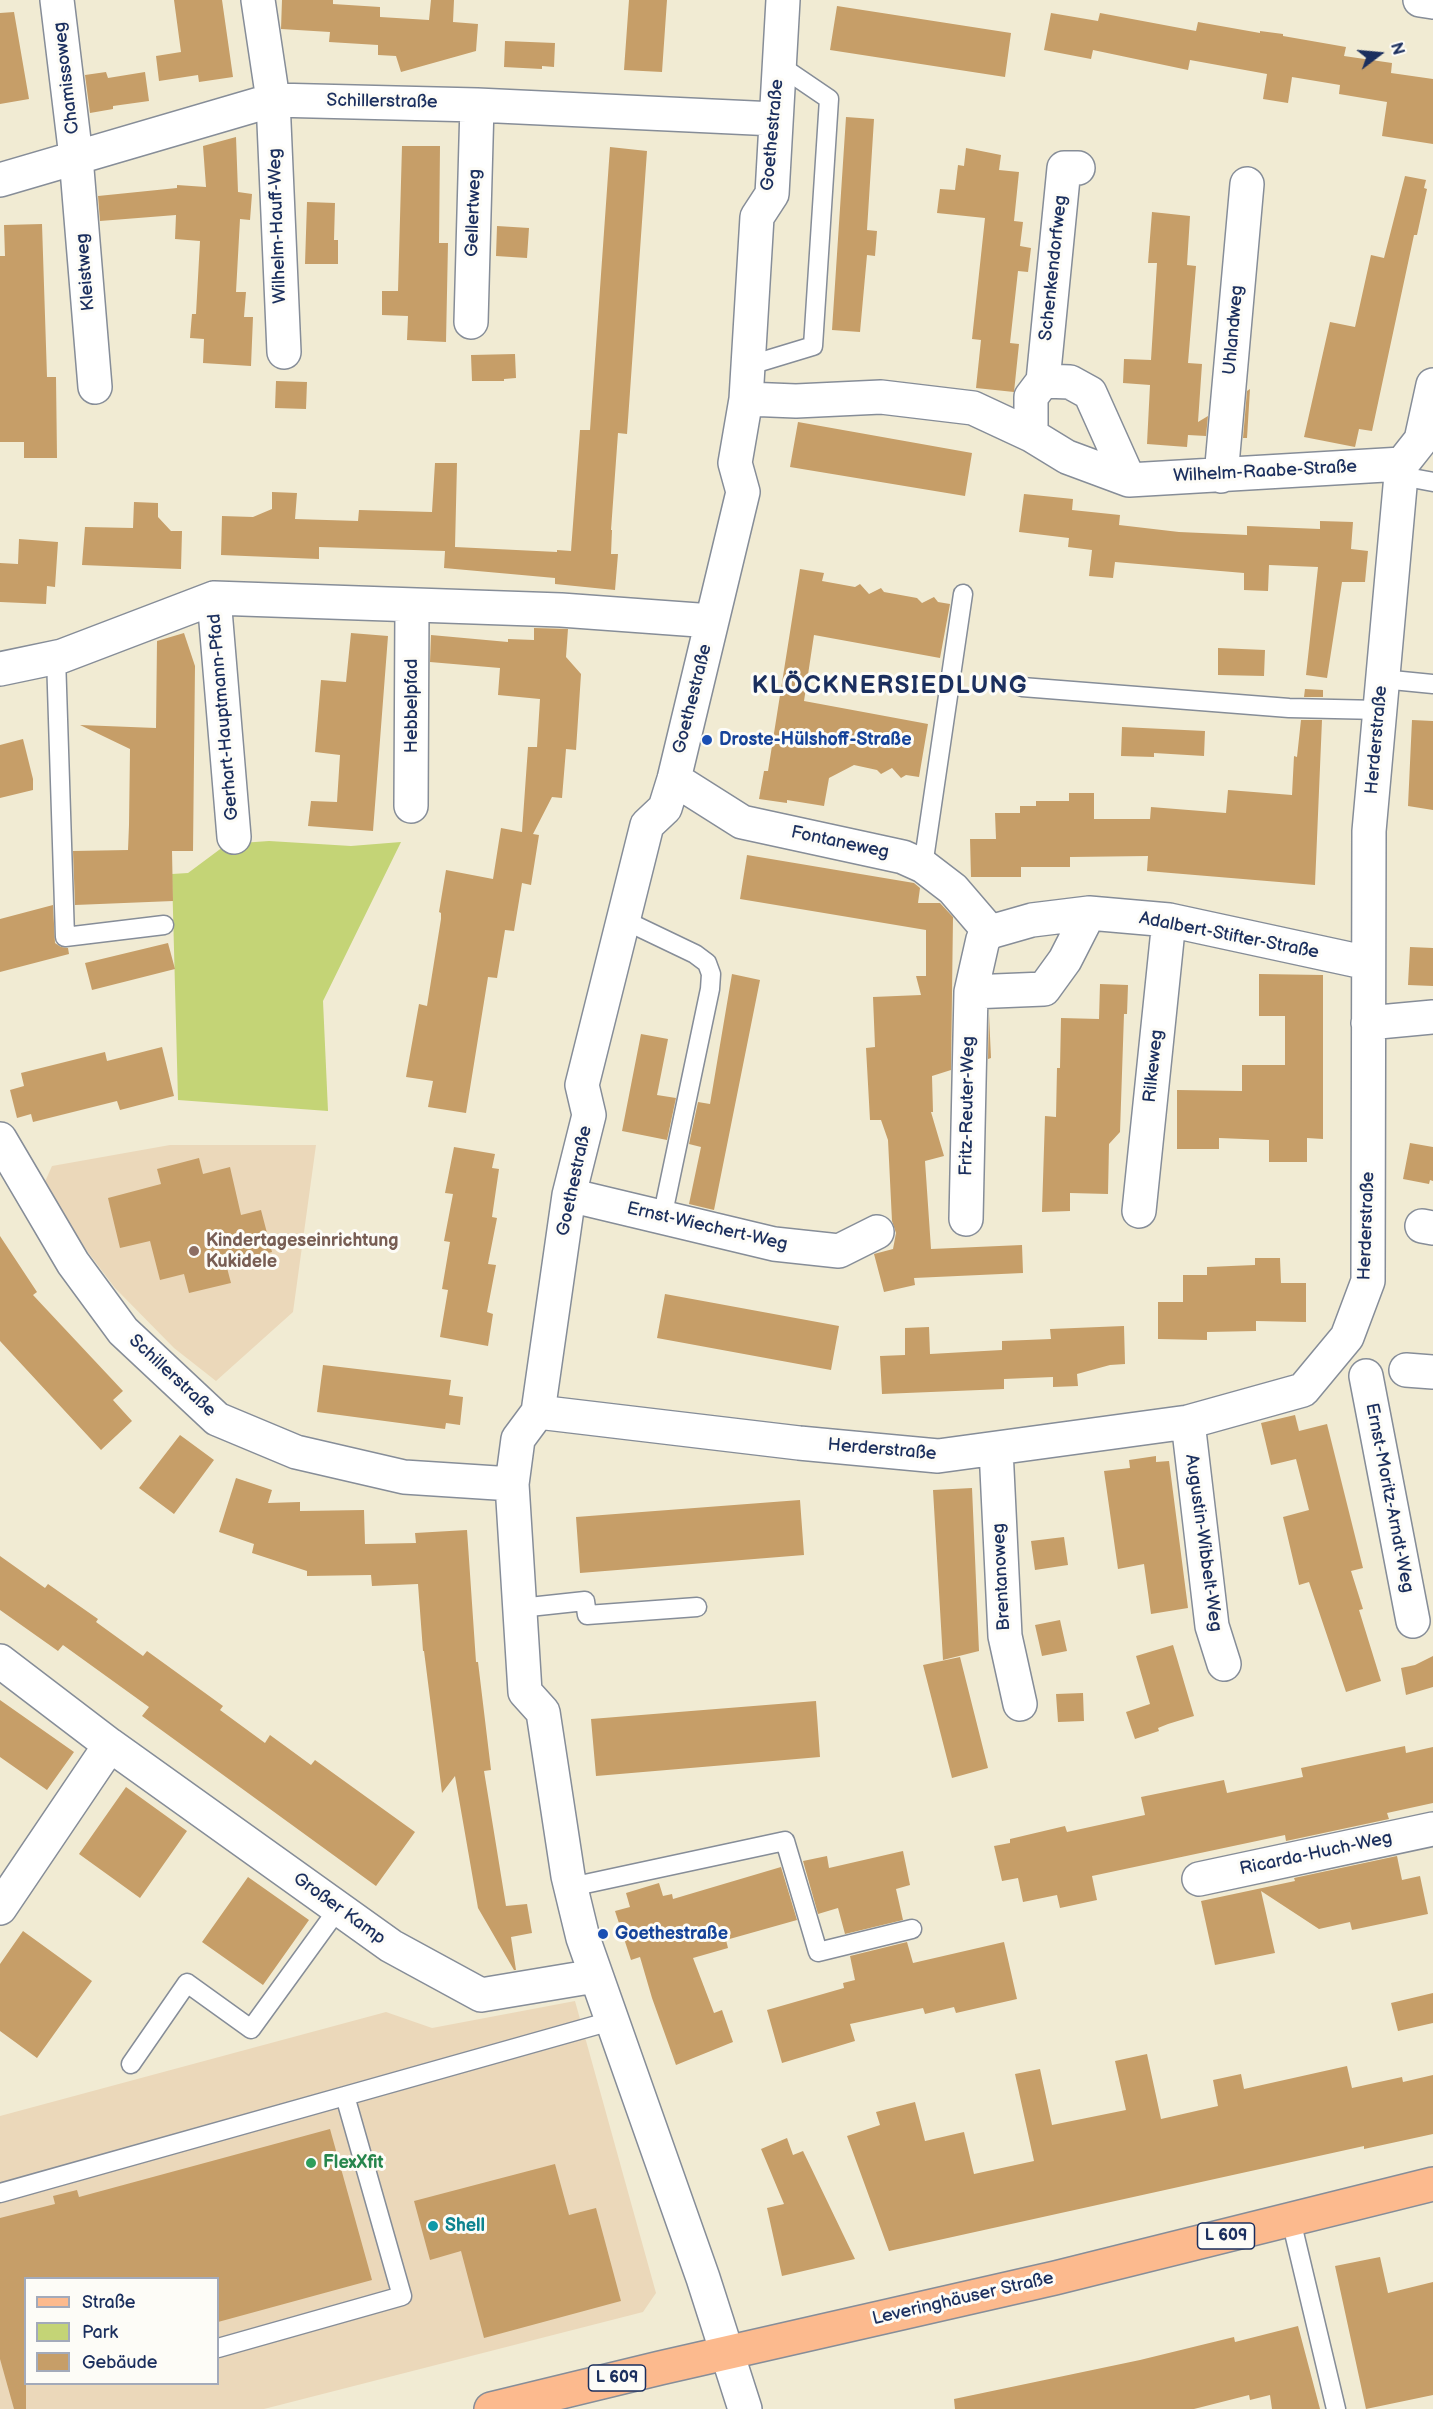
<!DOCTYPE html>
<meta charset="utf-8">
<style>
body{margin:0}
#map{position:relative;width:1433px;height:2409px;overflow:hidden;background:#f1ebd3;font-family:"Balsamiq Sans",sans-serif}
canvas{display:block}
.legend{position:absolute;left:24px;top:2277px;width:195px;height:108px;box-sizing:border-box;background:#fdfcf7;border:2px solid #a3aaba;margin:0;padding:8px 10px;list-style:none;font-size:18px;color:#1b2f5e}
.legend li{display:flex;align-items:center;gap:12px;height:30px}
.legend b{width:30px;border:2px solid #a3aaba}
.north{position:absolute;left:1349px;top:24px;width:60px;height:60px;-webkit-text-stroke:4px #fdfcf7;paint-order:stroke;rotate:74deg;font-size:16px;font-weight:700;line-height:24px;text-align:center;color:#1b2f5e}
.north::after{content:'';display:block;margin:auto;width:21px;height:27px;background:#1b2f5e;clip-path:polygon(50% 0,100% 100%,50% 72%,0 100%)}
</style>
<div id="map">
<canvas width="1433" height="2409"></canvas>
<ul class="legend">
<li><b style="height:8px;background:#fcba8e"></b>Straße</li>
<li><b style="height:16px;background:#c4d476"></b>Park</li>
<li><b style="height:16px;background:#c69e68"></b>Gebäude</li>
</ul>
<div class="north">N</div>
</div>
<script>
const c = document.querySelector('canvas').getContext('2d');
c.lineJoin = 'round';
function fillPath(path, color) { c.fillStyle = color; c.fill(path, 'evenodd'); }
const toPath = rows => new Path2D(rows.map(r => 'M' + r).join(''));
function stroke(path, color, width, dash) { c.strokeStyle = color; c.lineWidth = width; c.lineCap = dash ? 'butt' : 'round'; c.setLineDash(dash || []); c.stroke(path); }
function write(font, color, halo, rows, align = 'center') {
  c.font = font + ' "Balsamiq Sans",sans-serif'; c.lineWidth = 6; c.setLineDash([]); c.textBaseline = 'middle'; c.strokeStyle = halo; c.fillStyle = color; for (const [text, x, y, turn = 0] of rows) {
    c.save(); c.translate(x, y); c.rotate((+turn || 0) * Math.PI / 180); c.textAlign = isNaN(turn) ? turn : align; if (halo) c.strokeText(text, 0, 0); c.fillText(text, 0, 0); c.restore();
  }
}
const built = toPath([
 [170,1145,316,1145,293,1312,216,1381,174,1348,115,1288,78,1239,44,1184,52,1166],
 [575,2001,656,2293,643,2312,264,2409,0,2409,0,2116,386,2012,432,2028],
 [26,2278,218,2278,218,2384,26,2384]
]);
const green = toPath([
 [269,841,351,846,401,842,323,1001,328,1111,178,1100,172,874,188,873,227,844]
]);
const building = toPath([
 [174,0,222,0,233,77,199,82,198,75,159,81,156,56,181,52],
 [282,0,333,0,333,4,380,7,380,17,429,20,431,0,454,0,453,22,478,24,476,51,401,72,396,56,378,55,378,45,329,42,330,32,281,29],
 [629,0,667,0,662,72,624,70],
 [837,6,1011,33,1005,77,830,50],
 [14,12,29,99,0,104,0,13],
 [1051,13,1098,21,1100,13,1196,31,1198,22,1260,33,1260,31,1283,34,1283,36,1346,47,1344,56,1392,63,1391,73,1433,79,1433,144,1382,136,1387,102,1339,94,1340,85,1292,77,1288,103,1263,99,1267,74,1190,60,1188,70,1093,50,1091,59,1044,50],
 [505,41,555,43,554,67,542,66,542,69,504,67],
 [106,72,108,78,145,72,149,101,113,106,113,109,90,113,85,75],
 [846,117,874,119,867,230,877,231,875,256,867,255,860,332,832,330],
 [236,137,238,192,252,194,250,220,240,219,236,292,246,292,244,317,253,317,251,366,203,363,204,339,190,338,192,314,196,314,200,241,175,239,176,215,100,221,98,196,177,188,177,185,206,187,203,146],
 [402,146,440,146,439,243,448,243,446,342,407,340,408,316,382,315,382,291,398,291],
 [610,147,647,151,627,434,618,433,611,530,612,530,611,554,618,554,615,590,555,584,555,578,444,568,445,551,319,547,319,559,221,555,222,516,253,517,272,509,272,492,297,493,295,519,358,521,359,510,432,512,435,463,457,463,455,547,557,552,557,550,571,551,580,430,590,430],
 [966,148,1001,155,999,170,1019,172,1014,221,1023,222,1020,246,1031,248,1028,272,1018,271,1010,343,1019,344,1014,392,976,388,981,340,972,339,985,218,937,213,940,189,955,190,958,165,964,166],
 [1405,176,1426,180,1424,188,1427,189,1417,235,1414,235,1372,431,1359,429,1355,447,1304,437,1330,322,1355,327,1371,255,1384,258],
 [307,202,335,203,334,240,338,240,338,264,305,264],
 [1152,212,1190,216,1187,265,1196,266,1188,363,1202,364,1198,422,1208,416,1206,436,1188,435,1187,447,1147,444,1150,385,1123,383,1124,359,1151,360,1157,263,1148,263],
 [42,224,47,377,56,377,57,458,24,458,24,442,0,442,0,256,5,256,4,225],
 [497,226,529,228,527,258,496,256],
 [515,354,516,378,504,379,504,381,472,381,471,355],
 [276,381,307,382,306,409,275,408],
 [1250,389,1247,438,1243,438,1247,391],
 [798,422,972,453,965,496,790,467],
 [1024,494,1073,499,1072,510,1120,515,1119,525,1179,532,1247,535,1247,526,1320,529,1320,521,1353,522,1351,549,1368,551,1365,582,1342,582,1327,678,1306,675,1318,567,1269,565,1268,591,1244,590,1244,573,1115,562,1113,578,1089,576,1092,550,1068,547,1069,538,1019,532],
 [134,502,158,503,158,517,171,531,182,531,181,569,82,565,85,527,133,528],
 [19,539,58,542,55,587,47,586,46,604,0,602,0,563,18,564],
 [800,569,824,573,822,581,855,587,860,584,869,594,881,588,884,592,917,598,922,603,934,597,938,602,950,604,940,658,814,635,804,701,928,724,919,777,906,775,901,778,892,768,881,774,877,770,854,765,829,778,824,806,787,800,787,803,759,799,764,771,768,771],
 [534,628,568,629,566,657,581,674,576,750,566,749,562,798,552,797,533,834,539,835,531,885,522,883,514,931,505,930,497,978,488,977,466,1113,428,1107,433,1081,406,1077,419,1004,427,1006,441,919,441,913,439,912,446,870,493,879,501,828,522,832,528,747,537,747,540,699,498,695,500,668,430,662,431,635,508,642,508,639,534,640],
 [184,633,195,666,193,851,172,851,173,901,75,905,73,851,128,850,129,825,130,749,80,725,156,728,157,641],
 [351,633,388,636,373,831,308,826,311,801,337,802,340,755,315,752,321,680,346,682],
 [1218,648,1265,650,1264,676,1218,675],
 [1305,689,1323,690,1323,697,1304,697],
 [1301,720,1322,720,1315,885,1147,871,1148,856,1070,857,1070,867,1021,867,1021,877,971,877,970,839,996,839,995,813,1020,813,1020,806,1036,806,1036,801,1069,801,1069,793,1094,793,1094,819,1150,819,1151,807,1226,813,1228,790,1292,795,1294,756,1297,757],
 [1412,720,1433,721,1433,810,1408,806],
 [1122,727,1205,731,1204,756,1154,753,1154,757,1121,756],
 [23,739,33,779,33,790,0,798,0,745],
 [747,855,914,883,920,888,918,903,940,903,953,917,951,1070,932,1076,933,1112,931,1112,944,1156,925,1161,931,1249,1022,1245,1023,1273,914,1278,915,1285,884,1292,874,1254,893,1249,896,1233,892,1221,888,1140,881,1120,870,1120,866,1048,875,1047,873,997,921,995,916,976,926,976,926,930,740,899],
 [53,905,55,943,61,947,68,948,69,954,0,972,0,919],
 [168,943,175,969,92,990,85,963],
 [1410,947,1433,948,1433,986,1408,985],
 [732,974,760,980,714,1210,689,1204,701,1147,689,1144,698,1102,710,1104],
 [1259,974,1323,975,1323,1139,1307,1138,1307,1162,1269,1162,1269,1140,1219,1138,1219,1149,1177,1149,1177,1090,1242,1091,1242,1065,1285,1065,1285,1016,1259,1016],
 [1100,984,1128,985,1127,1014,1124,1014,1120,1132,1109,1144,1108,1194,1070,1193,1070,1211,1042,1212,1045,1116,1056,1117,1057,1068,1060,1068,1061,1018,1099,1019],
 [989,1014,991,1058,988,1059],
 [641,1034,668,1039,657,1095,676,1098,667,1140,622,1131],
 [162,1047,174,1096,120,1110,117,1101,33,1122,31,1114,17,1118,10,1090,24,1086,21,1073,105,1052,107,1061],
 [1410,1143,1433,1147,1433,1181,1430,1180,1429,1184,1403,1179],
 [454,1147,495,1154,492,1168,499,1169,492,1217,497,1218,488,1264,496,1265,487,1312,493,1314,488,1346,440,1337,448,1290,442,1289,450,1242,444,1241,453,1194,445,1193],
 [199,1158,203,1174,230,1167,241,1215,261,1210,272,1252,226,1264,231,1283,189,1293,184,1274,160,1280,150,1241,120,1248,108,1198,161,1184,157,1169],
 [0,1236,37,1292,33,1295,123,1391,113,1400,132,1421,101,1450,0,1341],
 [1255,1258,1280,1258,1281,1283,1306,1283,1306,1322,1256,1321,1256,1331,1207,1332,1207,1340,1158,1339,1158,1302,1183,1302,1183,1275,1207,1275,1207,1267,1255,1265],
 [665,1294,839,1326,831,1370,657,1338],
 [1124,1326,1125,1364,1110,1365,1077,1374,1078,1386,1053,1387,1053,1377,1028,1378,1004,1379,1004,1389,882,1394,880,1356,905,1355,905,1328,929,1327,930,1354,1002,1350,1002,1341,1051,1339,1050,1329],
 [323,1365,451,1380,449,1395,463,1397,460,1425,446,1423,445,1429,317,1412],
 [1295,1415,1299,1431,1327,1424,1363,1568,1351,1571,1363,1609,1359,1610,1381,1681,1346,1692,1309,1582,1299,1585,1283,1517,1309,1510,1296,1459,1271,1465,1261,1423],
 [180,1435,214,1460,174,1514,139,1488],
 [1156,1456,1156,1462,1169,1461,1188,1608,1151,1614,1144,1564,1118,1569,1104,1471,1130,1468,1129,1460],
 [236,1478,272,1490,268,1503,300,1502,300,1511,364,1510,365,1544,416,1543,415,1533,467,1530,476,1662,478,1662,491,1770,484,1771,506,1906,527,1904,532,1933,511,1937,516,1970,514,1970,478,1908,455,1776,442,1793,424,1651,423,1651,418,1584,372,1586,371,1575,307,1576,307,1571,252,1553,254,1544,219,1532],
 [972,1488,979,1651,943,1660,933,1490],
 [800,1500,804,1555,580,1573,576,1517],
 [1064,1537,1068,1565,1035,1570,1031,1541],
 [0,1556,45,1588,48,1584,98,1619,96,1622,143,1656,147,1651,223,1706,220,1710,265,1743,270,1735,311,1765,315,1760,415,1832,376,1886,142,1716,149,1707,63,1645,58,1651,0,1610],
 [1060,1620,1067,1651,1042,1656,1035,1625],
 [1173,1645,1194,1716,1168,1724,1158,1728,1159,1731,1135,1739,1126,1712,1150,1704,1136,1656],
 [1433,1656,1433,1687,1406,1695,1401,1668,1415,1665],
 [960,1657,988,1768,952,1778,923,1665],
 [1083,1693,1084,1721,1058,1722,1056,1694],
 [0,1700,74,1752,47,1790,0,1757],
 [816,1701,820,1757,596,1776,591,1719],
 [1405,1746,1406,1753,1433,1747,1433,1803,1387,1813,1389,1819,1286,1841,1285,1835,1092,1876,1097,1900,1060,1908,1057,1895,1023,1902,1018,1878,1002,1881,994,1846,1010,1843,1010,1839,1065,1826,1067,1832,1145,1815,1141,1797,1224,1780,1227,1793,1303,1777,1301,1768],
 [126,1787,187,1831,140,1898,79,1854],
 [903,1851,910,1885,896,1889,903,1920,845,1934,838,1908,818,1914,803,1861,827,1856,829,1868],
 [1397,1856,1402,1880,1420,1876,1428,1914,1352,1930,1350,1922,1319,1929,1261,1891,1275,1953,1215,1965,1201,1901,1295,1881,1294,1878],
 [781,1867,797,1920,726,1940,728,1948,693,1958,714,2013,722,2010,733,2042,676,2065,652,1998,640,1957,631,1960,615,1911,630,1907,626,1893,659,1883,663,1896,672,1894,673,1899],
 [248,1877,309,1920,263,1985,202,1942],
 [23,1931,92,1981,37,2058,0,2031,0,1964],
 [907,1942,913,1963,1004,1942,1017,1999,956,2013,954,2007,925,2014,923,2008,850,2024,855,2041,782,2063,767,2010,844,1988,843,1983,855,1980,850,1956],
 [1433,1993,1433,2023,1398,2031,1391,2003],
 [1147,2054,1161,2119,1218,2106,1213,2080,1241,2074,1244,2089,1347,2066,1352,2088,1402,2077,1403,2082,1433,2075,1433,2134,1364,2149,1364,2146,889,2251,847,2136,880,2125,876,2112,915,2102,925,2141,964,2132,974,2174,1034,2161,1015,2074,1040,2069,1052,2125,1126,2110,1115,2061],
 [330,2129,372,2280,218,2322,218,2278,26,2278,26,2409,14,2409,0,2359,0,2218,55,2204,53,2196,77,2190,79,2197],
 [787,2138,793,2155,803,2151,855,2259,782,2276,767,2208,784,2204,761,2149],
 [555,2164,569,2215,596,2208,621,2301,484,2338,461,2251,430,2260,414,2201],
 [1380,2257,1388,2293,1433,2282,1433,2395,1366,2409,1335,2266],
 [1298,2326,1320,2409,1272,2409,1270,2395,1250,2400,1249,2395,1194,2409,955,2409,954,2399,1140,2360,1234,2337,1235,2342]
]);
const lane = toPath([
 [747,366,813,346,829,99,779,65],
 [1401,476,1433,482],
 [56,657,65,937,164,925],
 [1382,679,1433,684],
 [1022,687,1289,708,1380,710],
 [923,866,963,594],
 [624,920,695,954,707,963,711,974,710,989,662,1218],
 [520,1608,585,1601,587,1615,697,1607],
 [571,1887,785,1841,818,1952,912,1929],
 [131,2064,187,1983,251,2029,338,1909],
 [0,2193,345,2096],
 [1291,2220,1336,2409],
 [218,2348,402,2296,345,2096,611,2021]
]);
const street = toPath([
 [57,0,76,157,95,387],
 [258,0,273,100,284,352],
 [1420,0,1433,2],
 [0,180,273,100,477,105,775,119],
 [471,322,477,105],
 [1043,381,1064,168,1078,168],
 [746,399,796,401,881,397,973,408,1031,435],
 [1221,476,1247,184],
 [1129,480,1090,393,1070,382,1043,381,1031,397,1031,435,1067,457,1129,480,1402,464],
 [214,598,234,837],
 [0,669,62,656,214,598,561,610,712,621],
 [674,779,742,822,903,857,923,866,953,889,990,932],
 [411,806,412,606],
 [1089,913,1065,960,1044,989,971,992,983,939,990,932,1032,920,1089,913,1169,920,1368,963],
 [1368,1023,1433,1017],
 [0,1139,73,1263,123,1331,217,1419,296,1452,404,1477,512,1484],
 [569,1195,774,1244,839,1251,877,1232],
 [1139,1211,1169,920],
 [966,1219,971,992],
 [1422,1226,1433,1228],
 [1406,1370,1433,1372],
 [1366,1376,1413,1621],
 [538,1412,799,1443,938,1456,1188,1422,1303,1390,1347,1337,1368,1281,1369,831,1402,464,1421,440,1433,385],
 [1188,1422,1212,1626,1224,1664],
 [996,1449,1005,1636,1020,1704],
 [0,1661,110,1745,391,1946,481,1995,595,1976],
 [1199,1879,1433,1829],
 [0,1908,110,1745],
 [745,2409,703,2278,583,1938,568,1876,543,1712,525,1692,512,1484,518,1439,538,1412,569,1195,589,1115,582,1085,647,825,665,808,674,779,743,492,735,463,746,399,757,217,772,194,783,0]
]);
const primary = toPath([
 [491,2409,660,2368,1055,2278,1433,2184]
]);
const markers = [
 [707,740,6,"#1a4fb4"],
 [194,1251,6,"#8d6e63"],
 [603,1934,6,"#1a4fb4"],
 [311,2163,6,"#2e9e5b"],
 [433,2226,6,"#0f9aa8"]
];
const shields = [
 [1226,2236,57],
 [617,2378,57]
];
const shieldNames = [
 ["L 609",1226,2236],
 ["L 609",617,2378]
];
const streetNames = [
 ["Chamissoweg",67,78,-97],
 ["Schillerstraße",382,102,1],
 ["Goethestraße",773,135,-85],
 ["Gellertweg",474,213,-88],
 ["Wilhelm-Hauff-Weg",278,226,-92],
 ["Schenkendorfweg",1054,268,-84],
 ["Kleistweg",86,272,-95],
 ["Uhlandweg",1234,330,-85],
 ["Wilhelm-Raabe-Straße",1265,472,-3],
 ["Goethestraße",693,699,-76],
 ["Hebbelpfad",412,706,-90],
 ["Gerhart-Hauptmann-Pfad",224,717,-95],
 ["Herderstraße",1377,740,-85],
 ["Fontaneweg",840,843,12],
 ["Adalbert-Stifter-Straße",1229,936,11],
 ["Rilkeweg",1154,1066,-84],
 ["Fritz-Reuter-Weg",968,1106,-89],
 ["Goethestraße",575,1181,-78],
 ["Herderstraße",1367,1226,-88],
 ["Ernst-Wiechert-Weg",707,1227,13],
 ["Schillerstraße",172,1376,43],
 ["Herderstraße",882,1450,5],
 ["Ernst-Moritz-Arndt-Weg",1389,1498,79],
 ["Augustin-Wibbelt-Weg",1203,1543,82],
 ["Brentanoweg",1002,1577,-93],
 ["Ricarda-Huch-Weg",1316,1854,-12],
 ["Großer Kamp",339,1909,36],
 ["Leveringhäuser Straße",963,2299,-13]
];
const transitNames = [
 ["Droste-Hülshoff-Straße",719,740],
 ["Goethestraße",615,1934]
];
const educationNames = [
 ["Kindertageseinrichtung",206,1241],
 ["Kukidele",206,1262]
];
const leisureNames = [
 ["FlexXfit",323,2163]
];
const cultureNames = [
 ["Shell",445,2226]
];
const districtNames = [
 ["KLÖCKNERSIEDLUNG",890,687]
];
fillPath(built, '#ebd8ba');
fillPath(green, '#c4d476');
fillPath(building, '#c69e68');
stroke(lane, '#868d98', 21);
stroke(street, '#868d98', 36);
stroke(primary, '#868d98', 36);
stroke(lane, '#fff', 18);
stroke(street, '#fff', 33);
stroke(primary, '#fcba8e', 33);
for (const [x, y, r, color] of markers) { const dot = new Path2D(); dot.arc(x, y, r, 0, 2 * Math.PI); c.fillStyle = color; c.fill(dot); stroke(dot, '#fdfcf7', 2); }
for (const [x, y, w] of shields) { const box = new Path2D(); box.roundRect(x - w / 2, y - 13, w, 26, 4.5); c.fillStyle = '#fdfcf7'; c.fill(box); stroke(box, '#1b2f5e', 1.5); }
write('bold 16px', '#1b2f5e', null, shieldNames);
write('18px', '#1b2f5e', '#fdfcf7', streetNames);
write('bold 18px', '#164399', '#fdfcf7', transitNames, 'left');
write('bold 18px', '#785e54', '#fdfcf7', educationNames, 'left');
write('bold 18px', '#27864d', '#fdfcf7', leisureNames, 'left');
write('bold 18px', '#0d838f', '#fdfcf7', cultureNames, 'left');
c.letterSpacing = '1.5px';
write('bold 24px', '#1b2f5e', '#fdfcf7', districtNames);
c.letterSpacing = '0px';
</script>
